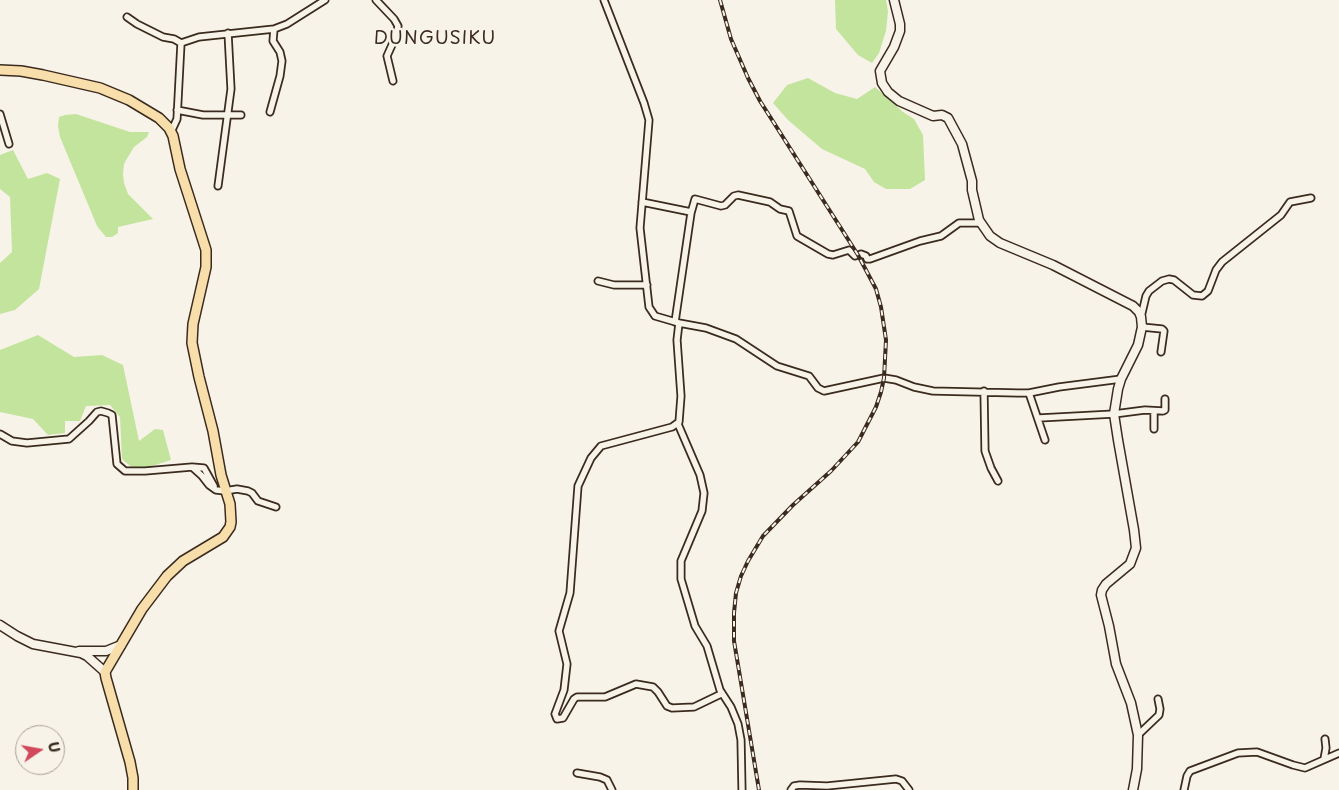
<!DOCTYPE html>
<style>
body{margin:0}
#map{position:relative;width:1339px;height:790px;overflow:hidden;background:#f7f3e8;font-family:"Playpen Sans",sans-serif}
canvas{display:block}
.north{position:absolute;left:15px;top:725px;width:50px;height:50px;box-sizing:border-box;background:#f7f3e8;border:1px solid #aca397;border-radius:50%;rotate:78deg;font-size:14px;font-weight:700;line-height:20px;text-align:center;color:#3b2a1e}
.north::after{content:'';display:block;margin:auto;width:18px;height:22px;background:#d1495b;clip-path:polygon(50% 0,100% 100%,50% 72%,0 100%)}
</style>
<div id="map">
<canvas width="1339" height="790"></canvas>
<div class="north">U</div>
</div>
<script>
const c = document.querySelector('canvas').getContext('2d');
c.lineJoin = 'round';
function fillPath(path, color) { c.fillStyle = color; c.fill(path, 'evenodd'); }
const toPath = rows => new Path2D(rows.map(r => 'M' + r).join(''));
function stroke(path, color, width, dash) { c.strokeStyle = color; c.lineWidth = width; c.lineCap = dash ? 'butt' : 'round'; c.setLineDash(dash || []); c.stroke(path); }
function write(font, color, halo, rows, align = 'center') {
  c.font = font + ' "Playpen Sans",sans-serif'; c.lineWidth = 5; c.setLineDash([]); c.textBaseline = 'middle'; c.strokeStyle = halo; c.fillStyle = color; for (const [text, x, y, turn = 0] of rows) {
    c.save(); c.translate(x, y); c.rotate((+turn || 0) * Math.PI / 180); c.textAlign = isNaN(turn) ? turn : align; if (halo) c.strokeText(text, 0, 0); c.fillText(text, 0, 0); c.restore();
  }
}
const green = toPath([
 [835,0,886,0,888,11,886,31,879,53,872,63,858,55,836,29],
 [808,78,835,93,857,99,875,87,903,112,914,119,923,135,925,180,910,189,886,189,874,182,865,169,822,149,788,120,773,103,787,85],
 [76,114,130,132,149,132,147,137,134,147,128,157,124,164,123,174,124,183,128,194,153,219,118,227,118,233,112,237,106,237,97,226,60,137,58,126,59,117,65,115],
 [13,150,28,179,47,173,60,179,39,289,15,310,0,314,0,263,12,252,10,197,0,189,0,155],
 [38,335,74,357,102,355,123,365,139,441,155,429,163,430,171,460,136,471,122,459,120,417,110,405,86,406,80,421,65,421,65,433,48,435,33,419,0,412,0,350]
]);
const street = toPath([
 [376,0,394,19,398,26,396,36,387,56,393,81],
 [604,0,644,103,649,120,640,228,649,307,655,316,679,323,706,328,736,339,777,366,809,376,818,388,824,391,884,378,896,380,914,387,933,391,1018,393,1029,393,1059,387,1121,379],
 [127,17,137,24,163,37,174,39,181,43],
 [177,110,203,115,241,115],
 [270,112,280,76,282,61,280,52,273,41,274,29],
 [0,114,9,144],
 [171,132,177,119,181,43,199,37,274,29,287,24,325,0],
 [218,186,231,89,228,33],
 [642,202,691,212],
 [598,281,614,285,647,285],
 [1141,317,1146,296,1149,291,1162,281,1169,279,1174,280,1193,295,1202,296,1208,291,1216,270,1222,262,1281,215,1290,202,1311,198],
 [675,322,691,213,695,199,721,206,725,205,734,196,738,195,770,202,780,209,789,211,797,236,828,254,833,255,849,250,855,256,861,254,866,256,867,259,870,259,920,241,941,236,959,223,981,223],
 [679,323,677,340,681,396,679,422,672,427,601,446,591,458,578,486,570,593,559,631,567,664,564,690,555,714,557,719,563,718,574,699,577,697,605,697,636,684,653,687,658,692,667,706,672,708,694,707,721,694],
 [1142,327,1162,329,1164,331,1161,352],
 [984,391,985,451,991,468,998,481],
 [1029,393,1045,440],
 [1154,411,1154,429],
 [1039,418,1114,414,1145,410,1163,411,1165,410,1165,399],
 [678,424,700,475,704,493,702,511,681,561,681,579,695,626,707,646,720,690,731,707,738,724,741,740,742,790],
 [0,434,12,441,27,443,69,439,89,421,97,412,101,411,108,413,112,415,117,464,125,471,145,471,192,467,202,476,209,485,216,490,225,491,237,489,248,491,252,493,258,501,276,507],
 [192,467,204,468,214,486],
 [1138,735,1159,715,1160,709,1158,699],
 [1324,759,1326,748,1325,739],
 [577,773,600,777,607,780,612,790],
 [791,790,794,786,800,785,827,786,896,779,902,781,909,790],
 [1184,790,1187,776,1190,771,1238,753,1257,752,1293,765,1305,768,1339,753]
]);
const secondary = toPath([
 [894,0,900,24,900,31,894,47,880,71,882,83,888,92,899,101,933,116,942,115,948,118,962,144,972,181,972,190,979,220,990,236,1000,243,1053,265,1133,306,1139,312,1141,317,1142,327,1138,345,1121,379,1118,389,1114,414,1118,440,1134,530,1136,548,1130,564,1106,584,1102,590,1101,595,1109,626,1116,664,1131,703,1138,735,1137,769,1133,790],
 [0,625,17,636,33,644,81,653,87,656,105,672],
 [79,651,106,651,121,645]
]);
const primary = toPath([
 [0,70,21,71,43,75,100,88,129,100,159,118,169,128,173,136,180,169,206,250,206,267,193,324,192,343,199,377,213,431,221,475,230,504,231,522,230,527,223,537,183,561,167,576,142,609,105,672,106,678,130,762,133,778,133,790]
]);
const rail = toPath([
 [720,0,731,39,748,78,760,101,858,255,876,289,881,307,886,340,884,378,881,392,876,407,858,442,831,471,793,505,763,536,748,561,741,576,736,593,734,613,734,641,759,790]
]);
const quarterNames = [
 ["DUNGUSIKU",435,39]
];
fillPath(green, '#c3e49d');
stroke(street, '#3b2a1e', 9);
stroke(secondary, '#3b2a1e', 11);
stroke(primary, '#3b2a1e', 12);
stroke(street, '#f7f3e8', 5.5);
stroke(secondary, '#f7f3e8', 8);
stroke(primary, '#f8deab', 9);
stroke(rail, '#3b2a1e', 4);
stroke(rail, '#f7f3e8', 2, [5.5]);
c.letterSpacing = '1px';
write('18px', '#3b2a1e', '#f7f3e8', quarterNames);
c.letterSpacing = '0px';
</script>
